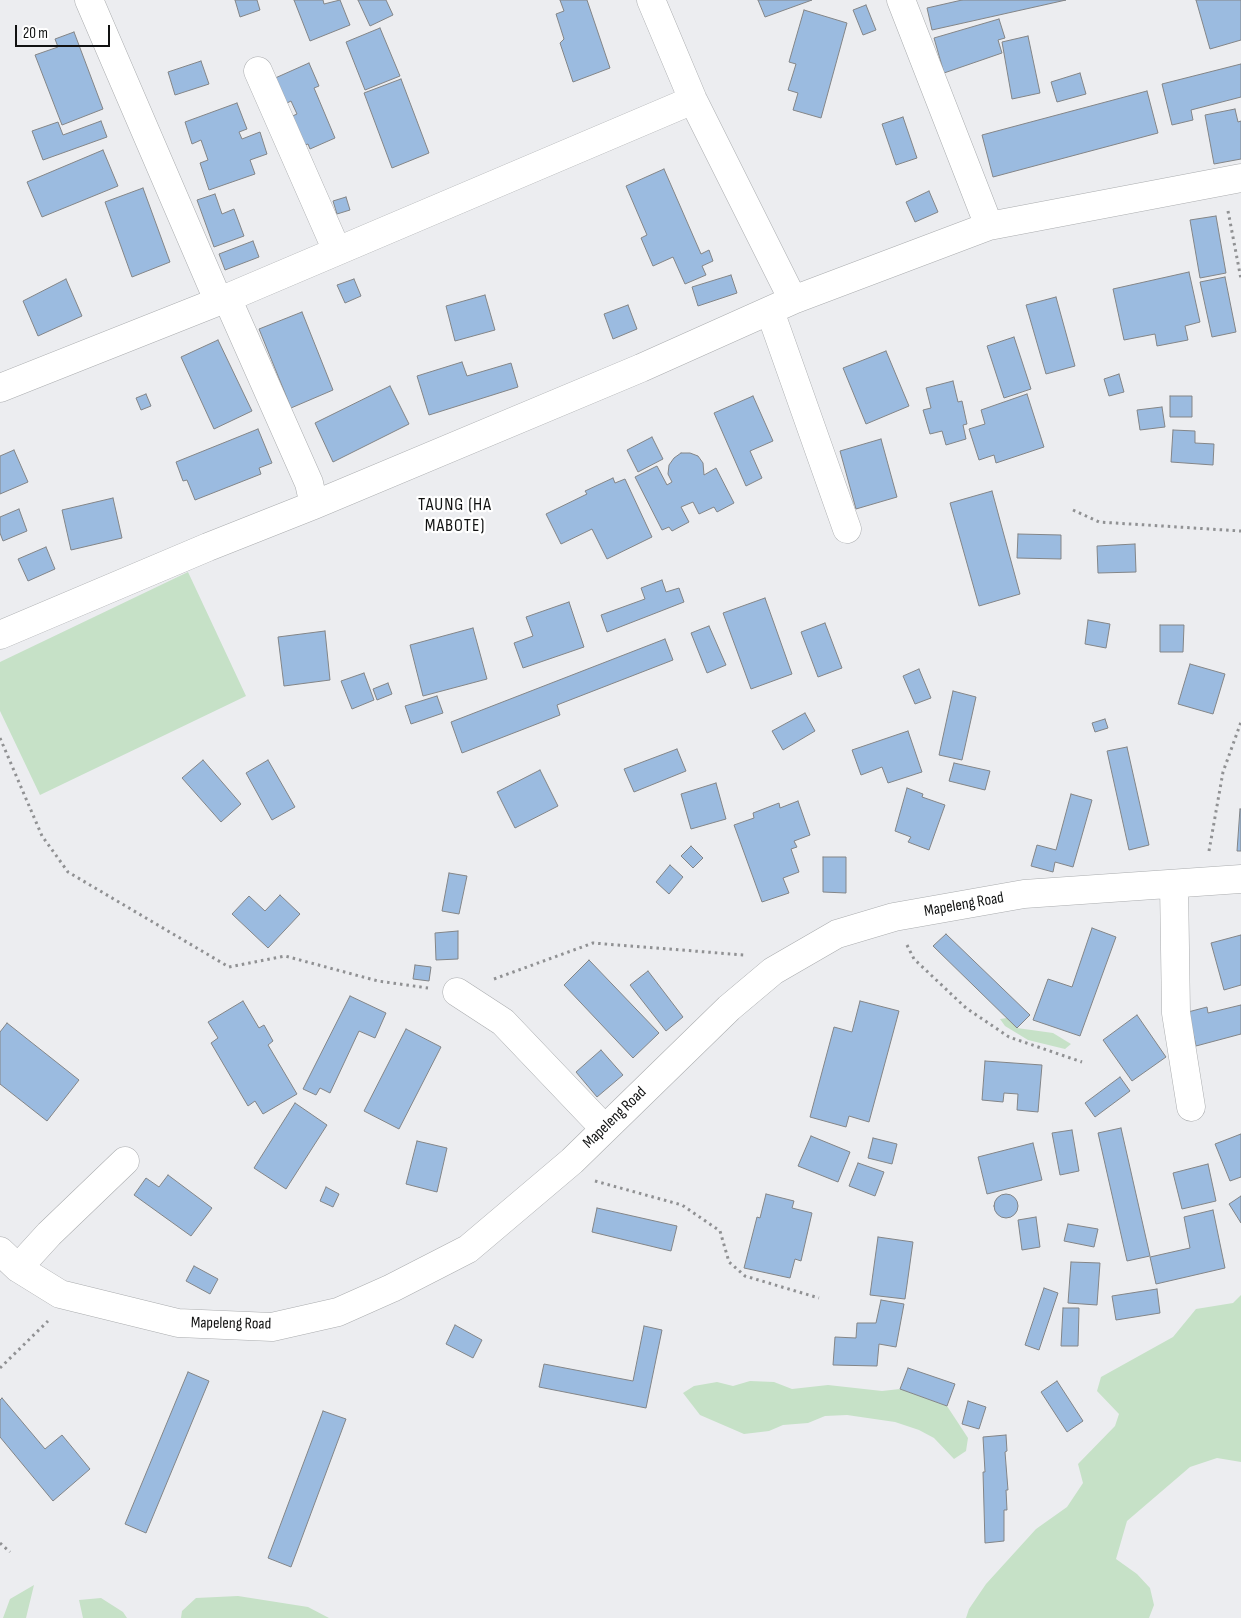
<!DOCTYPE html>
<style>
body{margin:0}
#map{position:relative;width:1241px;height:1618px;overflow:hidden;background:#ecedf0;font-family:"Sofia Sans Condensed",sans-serif}
canvas{display:block}
.scale{position:absolute;left:15px;top:25px;width:95px;height:22px;box-sizing:border-box;border:2px solid #111212;border-top:0;padding-left:6px;font-size:15px;line-height:18px;white-space:nowrap;color:#111212;-webkit-text-stroke:4px #fff;paint-order:stroke}
</style>
<div id="map">
<canvas width="1241" height="1618"></canvas>
<div class="scale">20 m</div>
</div>
<script>
const c = document.querySelector('canvas').getContext('2d');
c.lineJoin = 'round';
function fillPath(path, color) { c.fillStyle = color; c.fill(path, 'evenodd'); }
const toPath = rows => new Path2D(rows.map(r => 'M' + r).join(''));
function stroke(path, color, width, dash) { c.strokeStyle = color; c.lineWidth = width; c.lineCap = dash ? 'butt' : 'round'; c.setLineDash(dash || []); c.stroke(path); }
function write(font, color, halo, rows, align = 'center') {
  c.font = font + ' "Sofia Sans Condensed",sans-serif'; c.lineWidth = 4.5; c.setLineDash([]); c.textBaseline = 'middle'; c.strokeStyle = halo; c.fillStyle = color; for (const [text, x, y, turn = 0] of rows) {
    c.save(); c.translate(x, y); c.rotate((+turn || 0) * Math.PI / 180); c.textAlign = isNaN(turn) ? turn : align; if (halo) c.strokeText(text, 0, 0); c.fillText(text, 0, 0); c.restore();
  }
}
const green = toPath([
 [188,572,246,696,40,795,0,711,0,662],
 [1007,1018,1017,1028,1053,1033,1071,1044,1065,1049,1028,1040,1005,1026,1000,1019],
 [1241,1295,1241,1462,1217,1458,1190,1467,1127,1521,1116,1559,1137,1574,1150,1588,1154,1605,1149,1618,966,1618,969,1609,986,1584,1036,1529,1067,1507,1083,1483,1078,1464,1115,1426,1119,1414,1097,1391,1101,1377,1173,1337,1196,1309,1233,1303],
 [750,1381,774,1382,792,1389,828,1385,882,1391,900,1389,947,1406,968,1438,966,1451,954,1459,934,1438,919,1430,895,1422,847,1415,825,1416,808,1423,783,1425,769,1431,744,1434,700,1415,683,1393,694,1386,717,1382,733,1386],
 [34,1585,26,1618,3,1618,10,1599],
 [238,1596,308,1607,329,1618,181,1618,182,1611,196,1598],
 [101,1598,123,1612,127,1618,83,1618,79,1600]
]);
const building = toPath([
 [235,0,257,0,260,10,240,17,235,0],
 [294,0,323,0,324,4,340,0,350,25,310,41,294,0],
 [358,0,386,0,393,15,370,26,358,0],
 [560,0,587,0,610,68,573,82,560,43,564,39,556,14,564,11,560,0],
 [758,0,812,0,765,17,758,0],
 [962,0,1066,0,932,30,927,8,962,0],
 [1196,0,1241,0,1241,40,1210,49,1196,0],
 [866,5,876,30,863,35,853,10,866,5],
 [804,10,847,23,821,118,793,110,798,93,788,90,796,64,789,62,804,10],
 [999,19,1005,38,998,40,1002,53,944,73,934,38,999,19],
 [380,28,400,76,365,90,346,42,380,28],
 [74,32,103,109,62,125,35,55,58,47,55,39,74,32],
 [1028,36,1040,93,1012,99,1002,42,1028,36],
 [201,61,209,84,175,95,168,72,201,61],
 [309,63,319,86,314,88,335,138,310,149,308,144,300,147,288,118,297,114,291,101,283,105,273,79,309,63],
 [1241,64,1241,97,1191,110,1193,120,1172,125,1162,84,1241,64],
 [1080,73,1086,94,1057,102,1051,82,1080,73],
 [401,79,429,153,392,168,364,93,401,79],
 [1147,91,1158,133,993,177,982,135,1147,91],
 [237,103,247,129,239,132,242,139,260,132,267,154,250,160,255,174,209,190,200,163,208,160,201,140,192,144,185,122,237,103],
 [1235,109,1238,122,1241,121,1241,159,1214,164,1205,115,1235,109],
 [903,117,917,158,896,165,882,124,903,117],
 [101,121,107,137,43,160,32,131,58,122,63,135,101,121],
 [103,150,118,186,42,217,27,182,103,150],
 [664,169,701,254,709,250,713,261,702,266,706,275,685,284,673,257,653,266,641,238,647,235,626,186,664,169],
 [143,188,170,262,132,277,105,202,143,188],
 [929,191,938,212,915,222,906,202,929,191],
 [215,194,222,214,234,209,244,236,214,247,197,200,215,194],
 [346,197,350,210,337,214,333,201,346,197],
 [1216,216,1226,273,1200,278,1190,220,1216,216],
 [253,241,259,257,225,270,219,254,253,241],
 [1189,272,1200,322,1185,326,1188,340,1157,346,1155,334,1124,340,1113,289,1189,272],
 [731,275,737,293,698,306,692,287,731,275],
 [1225,277,1236,332,1212,337,1200,282,1225,277],
 [66,279,82,316,38,336,23,301,66,279],
 [354,279,361,296,345,303,337,285,354,279],
 [485,295,495,330,455,341,446,306,485,295],
 [1056,297,1075,366,1046,374,1026,305,1056,297],
 [628,305,637,329,613,339,604,314,628,305],
 [302,312,333,390,291,408,259,329,302,312],
 [1014,337,1031,389,1004,398,987,346,1014,337],
 [218,340,252,411,214,429,181,357,218,340],
 [886,351,909,406,866,424,843,368,886,351],
 [462,362,467,376,511,363,518,387,429,415,417,376,462,362],
 [1119,374,1124,392,1109,396,1104,379,1119,374],
 [953,381,958,402,962,401,967,424,963,425,966,439,946,445,942,431,930,434,923,410,931,408,926,388,953,381],
 [390,386,409,424,333,462,315,423,390,386],
 [146,394,151,406,141,410,136,398,146,394],
 [1027,394,1044,447,996,463,994,455,979,460,969,429,985,424,981,410,1027,394],
 [753,396,773,441,750,451,762,478,746,486,714,413,753,396],
 [1170,396,1192,396,1192,417,1170,417,1170,396],
 [1162,407,1165,427,1140,430,1137,410,1162,407],
 [258,429,272,463,259,468,261,474,195,500,187,480,183,481,176,462,258,429],
 [1173,430,1195,431,1195,443,1214,444,1213,465,1171,462,1173,430],
 [652,437,663,459,638,472,627,450,652,437],
 [881,439,897,497,856,509,840,451,881,439],
 [14,450,28,482,0,494,0,456,14,450],
 [681,453,690,453,698,456,703,463,704,475,716,468,734,503,717,512,714,507,699,514,693,502,681,507,689,522,672,531,669,527,662,530,635,477,657,466,667,485,672,482,668,474,669,465,674,458,681,453],
 [613,478,615,483,625,479,652,537,607,559,592,529,561,544,546,514,587,494,585,491,613,478],
 [992,491,1020,594,979,606,950,503,992,491],
 [113,498,122,538,71,550,62,510,113,498],
 [19,509,27,531,3,541,0,533,0,517,19,509],
 [1018,534,1061,535,1061,559,1017,558,1018,534],
 [1135,544,1136,572,1098,573,1097,546,1135,544],
 [46,547,55,569,28,581,18,559,46,547],
 [662,580,666,592,679,588,684,602,607,632,601,615,645,599,641,588,662,580],
 [765,598,792,674,751,689,723,613,765,598],
 [569,602,584,647,523,668,514,643,533,636,526,617,569,602],
 [1088,620,1110,624,1106,648,1085,644,1088,620],
 [825,623,842,668,818,677,801,632,825,623],
 [1160,625,1184,625,1183,652,1160,652,1160,625],
 [709,626,726,665,707,673,691,633,709,626],
 [473,628,487,679,423,696,410,645,473,628],
 [325,631,330,680,284,686,278,637,325,631],
 [665,639,673,660,557,705,560,715,462,753,451,722,665,639],
 [1190,664,1225,674,1213,714,1178,704,1190,664],
 [919,669,931,698,915,704,903,676,919,669],
 [364,673,374,700,352,709,341,681,364,673],
 [388,683,392,694,377,700,373,689,388,683],
 [953,691,976,697,962,760,939,755,953,691],
 [437,696,443,713,411,724,405,706,437,696],
 [805,713,815,731,783,750,772,731,805,713],
 [1105,719,1108,728,1095,732,1092,723,1105,719],
 [908,731,922,772,888,783,882,767,861,775,852,750,908,731],
 [1127,747,1149,845,1129,850,1107,751,1127,747],
 [677,749,686,771,634,792,624,769,677,749],
 [203,760,241,804,221,822,182,778,203,760],
 [268,760,295,807,272,820,246,773,268,760],
 [954,763,990,771,985,790,949,781,954,763],
 [540,770,558,806,515,828,497,792,540,770],
 [716,783,726,819,691,829,681,794,716,783],
 [907,788,923,794,922,797,945,805,929,850,908,842,911,837,895,831,907,788],
 [1071,794,1092,800,1073,867,1055,862,1053,872,1031,866,1037,845,1056,850,1071,794],
 [798,801,810,835,794,841,797,847,791,849,799,872,783,878,789,893,762,902,734,825,754,818,753,813,779,803,780,808,798,801],
 [1240,809,1241,809,1241,851,1237,851,1240,809],
 [691,846,703,858,693,868,681,856,691,846],
 [823,857,846,857,846,893,823,892,823,857],
 [670,865,683,877,669,894,656,882,670,865],
 [449,873,467,876,459,914,442,911,449,873],
 [280,895,300,914,268,948,232,914,249,896,265,911,280,895],
 [1092,928,1116,937,1080,1036,1033,1020,1048,979,1072,987,1092,928],
 [458,931,458,959,436,960,435,933,458,931],
 [946,934,1030,1015,1017,1028,933,946,946,934],
 [1241,935,1241,985,1224,990,1211,943,1241,935],
 [589,960,659,1033,633,1058,564,985,589,960],
 [415,965,431,967,429,981,413,979,415,965],
 [648,971,683,1017,666,1031,630,985,648,971],
 [350,996,386,1013,375,1038,359,1031,330,1093,320,1088,316,1095,303,1089,350,996],
 [243,1001,259,1028,264,1025,273,1041,268,1045,297,1094,263,1114,255,1101,248,1106,211,1043,218,1038,208,1022,243,1001],
 [860,1001,899,1011,869,1122,849,1116,846,1127,810,1117,834,1027,852,1032,860,1001],
 [1241,1005,1241,1034,1196,1046,1188,1012,1207,1007,1208,1013,1241,1005],
 [1137,1015,1166,1057,1132,1081,1103,1040,1137,1015],
 [7,1023,79,1080,47,1121,0,1084,0,1032,7,1023],
 [406,1029,441,1047,399,1129,364,1111,406,1029],
 [601,1050,623,1075,597,1097,576,1072,601,1050],
 [985,1061,1042,1065,1038,1112,1017,1110,1018,1094,1004,1093,1003,1102,982,1100,985,1061],
 [1120,1077,1130,1091,1095,1117,1085,1103,1120,1077],
 [295,1103,327,1125,286,1189,254,1168,295,1103],
 [1121,1128,1150,1256,1127,1261,1098,1133,1121,1128],
 [1072,1130,1079,1171,1060,1175,1052,1133,1072,1130],
 [1241,1134,1241,1177,1230,1181,1215,1144,1241,1134],
 [811,1136,850,1152,838,1182,798,1166,811,1136],
 [873,1138,897,1144,892,1164,868,1158,873,1138],
 [417,1141,447,1148,437,1192,406,1184,417,1141],
 [1033,1143,1042,1180,987,1194,978,1157,1033,1143],
 [858,1163,884,1172,875,1196,849,1186,858,1163],
 [1208,1164,1216,1201,1182,1209,1173,1173,1208,1164],
 [168,1175,212,1208,191,1236,134,1195,146,1178,159,1187,168,1175],
 [326,1187,339,1194,333,1207,320,1201,326,1187],
 '994 1206a12 12 0 1 1 24 0a12 12 0 1 1-24 0Z',
 [766,1194,794,1201,792,1208,812,1213,801,1261,795,1259,790,1278,744,1268,757,1217,760,1218,766,1194],
 [1241,1196,1241,1223,1229,1204,1241,1196],
 [597,1208,677,1226,671,1251,592,1232,597,1208],
 [1213,1210,1225,1268,1156,1284,1150,1257,1190,1248,1184,1217,1213,1210],
 [1036,1217,1040,1247,1022,1250,1018,1220,1036,1217],
 [1068,1224,1098,1229,1094,1247,1064,1241,1068,1224],
 [878,1237,913,1242,905,1299,870,1295,878,1237],
 [1071,1262,1100,1263,1097,1305,1068,1303,1071,1262],
 [194,1266,218,1279,210,1294,186,1281,194,1266],
 [1044,1288,1058,1293,1039,1350,1025,1345,1044,1288],
 [1157,1289,1160,1313,1116,1320,1112,1296,1157,1289],
 [881,1300,904,1304,896,1347,879,1344,877,1366,833,1365,835,1337,856,1338,857,1323,876,1323,881,1300],
 [1063,1308,1079,1308,1078,1346,1061,1346,1063,1308],
 [455,1325,482,1340,473,1358,446,1344,455,1325],
 [644,1326,662,1330,646,1408,539,1387,544,1364,633,1381,644,1326],
 [908,1368,955,1384,947,1406,900,1389,908,1368],
 [188,1372,209,1381,146,1533,125,1524,188,1372],
 [1057,1381,1083,1421,1067,1432,1041,1392,1057,1381],
 [2,1398,45,1449,62,1435,90,1469,53,1501,0,1437,0,1400,2,1398],
 [968,1401,986,1407,979,1429,962,1424,968,1401],
 [323,1411,346,1419,291,1567,268,1558,323,1411],
 [1006,1435,1007,1451,1005,1452,1008,1490,1006,1490,1007,1510,1004,1510,1004,1541,985,1543,983,1472,985,1472,983,1437,1006,1435]
]);
const path = toPath([
 [1228,211,1241,279],
 [1073,510,1099,522,1241,531],
 [0,738,42,836,68,872,229,967,285,956,378,981,428,988],
 [1209,851,1223,772,1241,722],
 [907,945,914,959,966,1008,1009,1037,1082,1062],
 [494,979,593,943,744,955],
 [595,1181,682,1205,720,1231,729,1262,745,1276,819,1298],
 [0,1368,48,1321],
 [0,1543,10,1552]
]);
const minor = toPath([
 [89,0,218,300],
 [651,0,693,100,793,300],
 [901,0,989,226],
 [258,71,337,251],
 [227,298,309,483,314,505],
 [770,311,847,529],
 [0,388,227,298,693,100],
 [0,635,208,547,314,505,641,368,793,300,989,226,1241,178],
 [1174,884,1176,1013,1191,1107],
 [457,992,503,1022,604,1128],
 [0,1251,18,1268,60,1294,178,1323,272,1327,338,1312,392,1288,468,1249,572,1161,729,1008,773,971,837,934,894,917,1024,894,1241,879],
 [18,1268,49,1234,125,1161]
]);
const streetNames = [
 ["Mapeleng Road",964,905,-10],
 ["Mapeleng Road",615,1118,-44],
 ["Mapeleng Road",231,1324,1]
];
const neighbourhoodNames = [
 ["TAUNG (HA",455,505],
 ["MABOTE)",455,526]
];
fillPath(green, '#c6e1c7');
fillPath(building, '#9bbbe0');
stroke(building, '#838587', 1);
stroke(minor, '#aaacae', 29);
stroke(path, '#909193', 3, [2.5, 4]);
stroke(minor, '#fff', 28);
write('16px', '#111212', '#fff', streetNames);
c.letterSpacing = '1px';
write('18px', '#111212', '#fff', neighbourhoodNames);
c.letterSpacing = '0px';
</script>
